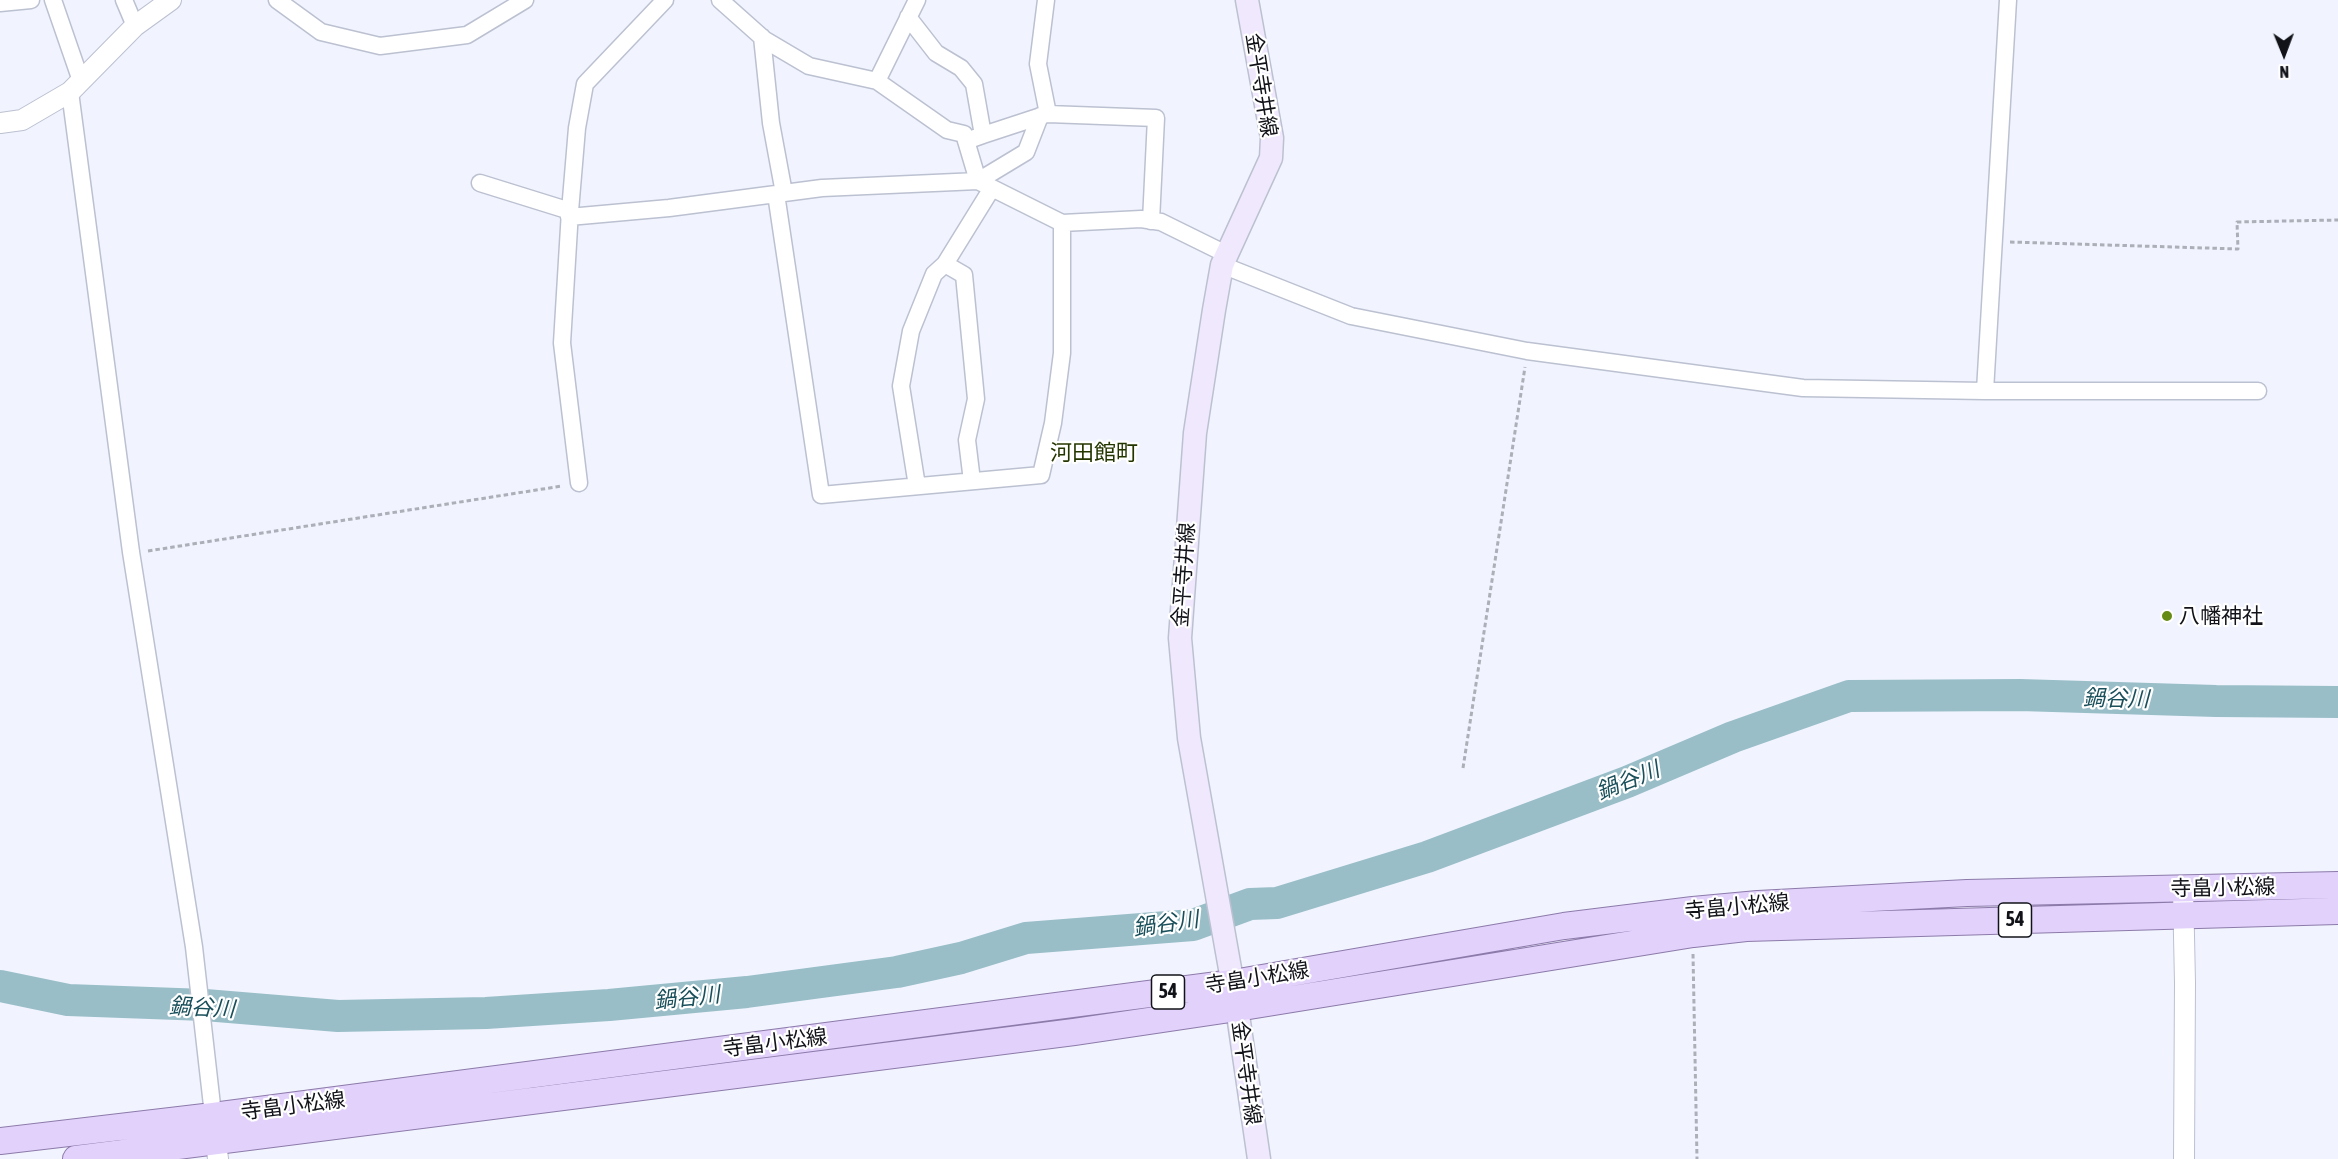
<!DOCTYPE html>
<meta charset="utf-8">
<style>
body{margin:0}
#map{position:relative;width:2338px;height:1159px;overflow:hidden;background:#f1f4fe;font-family:"Asap Condensed",sans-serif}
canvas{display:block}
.north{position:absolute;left:2254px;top:24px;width:60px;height:60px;-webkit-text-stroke:4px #fff;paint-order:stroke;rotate:179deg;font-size:16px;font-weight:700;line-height:24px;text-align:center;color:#121319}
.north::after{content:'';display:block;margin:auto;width:21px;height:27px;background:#121319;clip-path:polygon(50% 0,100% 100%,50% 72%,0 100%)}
</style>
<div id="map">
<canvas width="2338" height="1159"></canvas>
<div class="north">N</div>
</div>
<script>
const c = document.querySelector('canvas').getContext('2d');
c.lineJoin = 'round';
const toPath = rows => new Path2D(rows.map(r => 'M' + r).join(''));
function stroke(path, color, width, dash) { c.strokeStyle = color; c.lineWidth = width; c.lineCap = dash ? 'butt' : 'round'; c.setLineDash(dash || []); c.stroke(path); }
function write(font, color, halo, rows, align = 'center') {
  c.font = font + ' "Asap Condensed","Noto Sans JP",sans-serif'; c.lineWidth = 4.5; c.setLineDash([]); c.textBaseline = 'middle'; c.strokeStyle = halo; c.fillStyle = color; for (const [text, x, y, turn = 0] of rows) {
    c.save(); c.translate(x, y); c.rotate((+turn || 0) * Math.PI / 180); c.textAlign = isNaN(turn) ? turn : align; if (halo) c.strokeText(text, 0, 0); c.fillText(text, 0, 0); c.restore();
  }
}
const river = toPath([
 [0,986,68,1000,205,1005,338,1016,486,1013,609,1005,747,992,897,972,961,958,1026,938,1193,925,1250,904,1277,903,1427,857,1627,782,1733,737,1849,696,2020,695,2216,701,2338,702]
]);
const path = toPath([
 [2010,242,2238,249,2237,222,2338,220],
 [148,551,562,486],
 [1463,768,1525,367],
 [1693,954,1697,1159]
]);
const minor = toPath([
 [53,0,81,81],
 [124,0,135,26],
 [277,0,321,32,380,46,467,35,525,0],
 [720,0,765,40,809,66,877,81,947,130,964,134,978,181,1062,223,1141,219,1161,222,1228,255],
 [1046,0,1038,64,1048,114,1156,118,1151,221],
 [0,3,31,0],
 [908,17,936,53,961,68,974,84,983,135,966,141],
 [762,37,771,123,784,193,822,188,978,181,1026,152,1040,116],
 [877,81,917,0],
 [70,92,131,552,194,947,214,1123],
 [983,135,1047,114],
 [480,183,570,211],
 [784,193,776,194,821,495,1041,475,1053,423,1062,353,1062,223],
 [569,217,669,208,776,194],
 [945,264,964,275,976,399,967,440,972,481],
 [1222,265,1351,316,1527,351,1803,388,1985,391,2258,391],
 [1985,391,2008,0],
 [579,483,562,343,570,211,577,128,585,84,665,0],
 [917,486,901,386,911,331,934,274,945,264,992,188]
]);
const tertiary = toPath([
 [0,123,22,120,70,92,135,26,171,0],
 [2183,889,2185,983,2184,1159],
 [216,1142,218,1159]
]);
const secondary = toPath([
 [1247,0,1272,138,1271,158,1222,265,1214,310,1195,433,1180,638,1189,738,1237,1008,1259,1159]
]);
const primary = toPath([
 [0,1141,213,1116,1233,983,1564,926,1693,910,1758,904,1967,893,2338,885],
 [76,1159,1074,1032,1237,1008,1693,934,1746,928,2338,911]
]);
const markers = [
 [2167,616,6,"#658b14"]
];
const shields = [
 [2015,920,33],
 [1168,992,33]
];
const shieldNames = [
 ["54",2015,920],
 ["54",1168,992]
];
const streetNames = [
 ["金平寺井線",1261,85,81],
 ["金平寺井線",1184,575,-86],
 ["寺畠小松線",2223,888,-1],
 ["寺畠小松線",1737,907,-5],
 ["寺畠小松線",1257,978,-9],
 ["寺畠小松線",775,1043,-7],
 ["金平寺井線",1246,1073,82],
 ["寺畠小松線",293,1106,-7]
];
const poiNames = [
 ["八幡神社",2179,616]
];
const neighbourhoodNames = [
 ["河田館町",1094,453]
];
const waterNames = [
 ["鍋谷川",2116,699,1],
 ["鍋谷川",1628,781,-22],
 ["鍋谷川",1166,924,-8],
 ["鍋谷川",687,998,-6],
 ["鍋谷川",202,1008,3]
];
stroke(river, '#99bec8', 32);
stroke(minor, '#bcc1d1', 19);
stroke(tertiary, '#bcc1d1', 22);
stroke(secondary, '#bcc1d1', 25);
stroke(primary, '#8c7aaa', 28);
stroke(path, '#acafb7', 3, [4.5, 3]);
stroke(minor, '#fff', 16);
stroke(tertiary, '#fff', 20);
stroke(secondary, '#f0e8fd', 22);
stroke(primary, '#e2d1fb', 26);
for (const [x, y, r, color] of markers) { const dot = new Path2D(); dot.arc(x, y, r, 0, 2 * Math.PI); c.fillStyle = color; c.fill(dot); stroke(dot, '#fff', 2); }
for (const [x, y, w] of shields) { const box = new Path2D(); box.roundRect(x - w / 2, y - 17, w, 34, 4.5); c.fillStyle = '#fff'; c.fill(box); stroke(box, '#121319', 1.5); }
write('bold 20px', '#121319', null, shieldNames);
write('21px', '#121319', '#fff', streetNames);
write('21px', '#121319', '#fff', poiNames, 'left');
write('22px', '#243600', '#fff', neighbourhoodNames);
write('italic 22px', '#194f5a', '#fff', waterNames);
</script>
